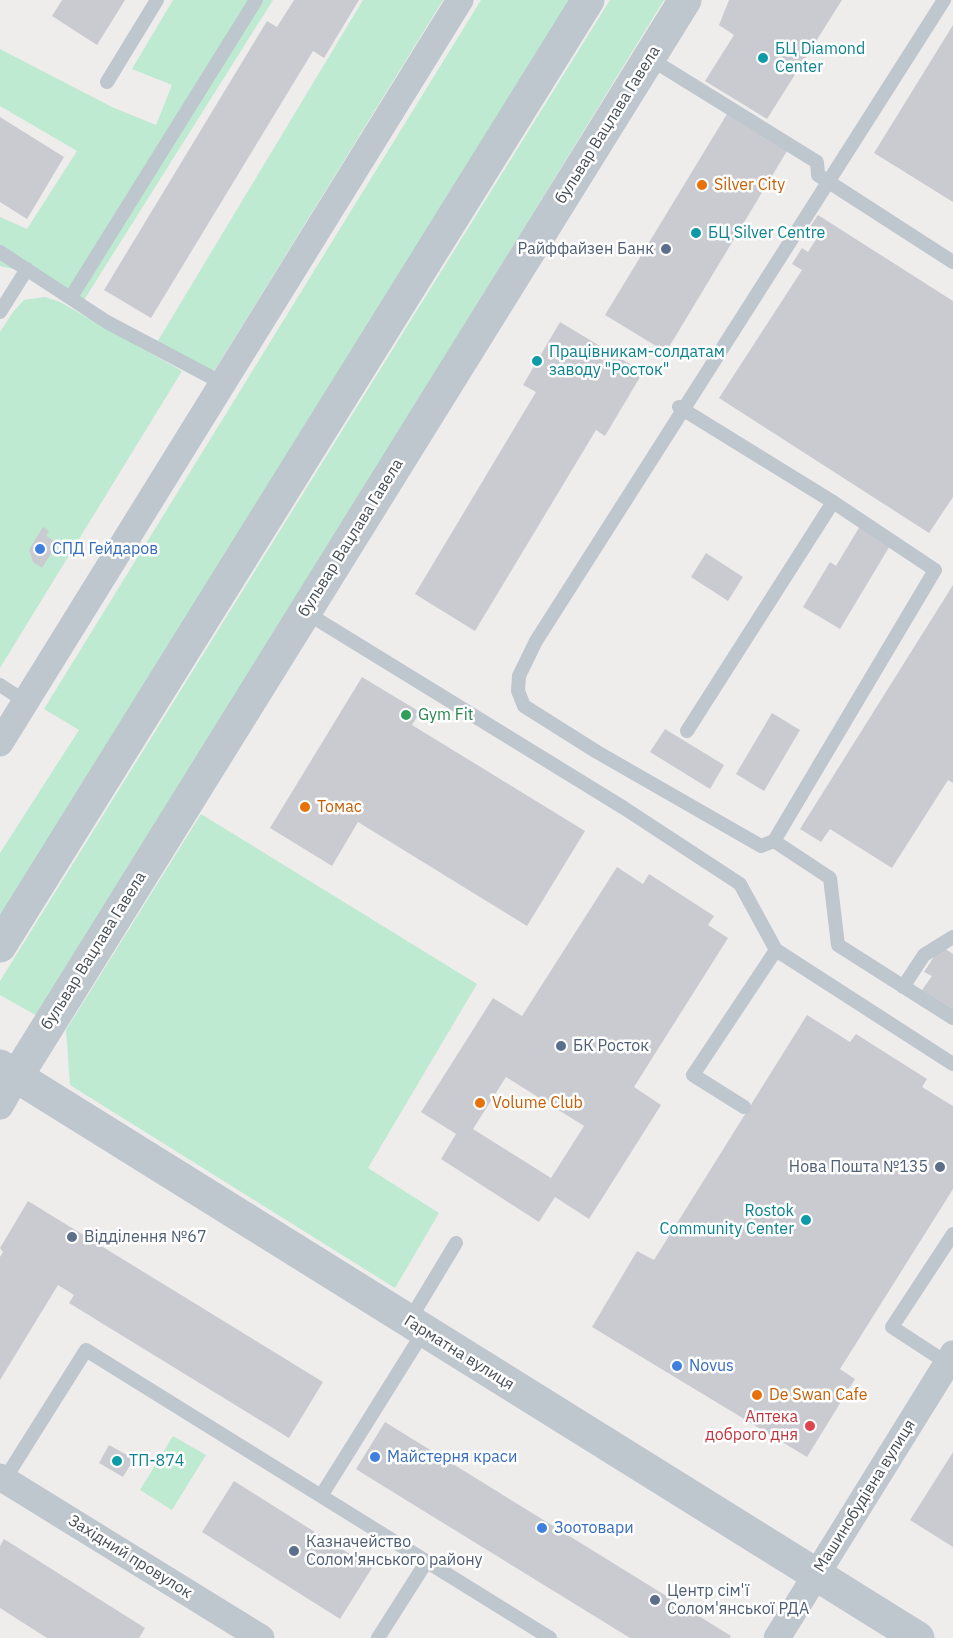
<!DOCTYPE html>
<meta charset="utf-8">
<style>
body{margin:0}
canvas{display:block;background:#efecec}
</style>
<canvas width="953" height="1638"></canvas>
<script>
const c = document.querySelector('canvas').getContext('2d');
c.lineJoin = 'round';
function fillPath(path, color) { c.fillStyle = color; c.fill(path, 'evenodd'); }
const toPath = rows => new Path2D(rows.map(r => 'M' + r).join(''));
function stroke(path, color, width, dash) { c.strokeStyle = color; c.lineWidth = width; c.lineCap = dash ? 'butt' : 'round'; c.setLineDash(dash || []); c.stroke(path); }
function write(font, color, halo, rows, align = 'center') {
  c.font = font + ' "IBM Plex Sans",sans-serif'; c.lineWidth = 5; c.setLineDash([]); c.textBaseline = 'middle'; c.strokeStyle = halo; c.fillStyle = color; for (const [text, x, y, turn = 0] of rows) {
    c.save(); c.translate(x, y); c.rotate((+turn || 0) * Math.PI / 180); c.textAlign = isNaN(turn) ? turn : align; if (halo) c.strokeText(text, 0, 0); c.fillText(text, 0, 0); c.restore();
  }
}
const green = toPath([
 [173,0,273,0,84,300,22,271,0,266,0,217,27,229,77,151,0,106,0,49,112,107,156,125,172,85,132,69],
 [363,0,443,0,211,376,156,344],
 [481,0,580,0,0,925,0,853,79,730,44,709],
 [610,0,664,0,39,1017,0,995,0,981],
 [45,297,60,302,182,371,0,668,0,332,13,312,24,300],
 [201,814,477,984,368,1168,439,1213,395,1288,70,1085,66,1030],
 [173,1436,206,1455,172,1510,140,1490]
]);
const building = toPath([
 [62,0,125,0,97,45,52,16],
 [294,0,359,0,324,58,313,51,151,318,104,290,267,21,277,27],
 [729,0,842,0,767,119,705,81,734,35,719,25],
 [953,25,953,202,874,153],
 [727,114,787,151,666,352,605,315],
 [0,117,64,157,27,219,0,202],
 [818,215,953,301,953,497,929,533,719,398,802,270,792,264,802,248,808,252,817,238,807,231],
 [560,322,643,372,605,436,596,430,475,631,415,594,536,392,523,385],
 [860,526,891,544,840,629,803,607,830,562,836,566],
 [43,527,49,531,46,536,54,541,55,547,42,568,33,562,29,550],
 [706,553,743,577,728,601,691,577],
 [953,585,953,783,948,780,892,868,830,829,821,842,800,829],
 [362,677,420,712,412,725,585,831,527,926,358,822,332,866,270,828],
 [772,713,800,730,764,791,736,774],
 [665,729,724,765,710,789,650,752],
 [617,867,643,884,649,874,714,916,708,925,728,938,634,1087,661,1105,589,1219,555,1197,539,1222,441,1159,456,1134,421,1112,493,998,522,1016],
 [506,1077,584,1126,551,1178,473,1129],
 [941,946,953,954,953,1015,920,993,932,976,924,972],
 [807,1015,850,1042,856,1034,927,1079,922,1087,953,1106,953,1189,840,1369,855,1379,807,1457,592,1327,637,1251,654,1260],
 [28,1201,323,1382,289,1438,69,1303,74,1295,58,1285,0,1380,0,1257,3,1252,0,1248],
 [385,1422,710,1623,731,1636,730,1638,630,1638,375,1481,356,1469],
 [109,1445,134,1459,123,1477,99,1463],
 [953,1452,953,1547,910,1520],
 [234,1481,372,1568,340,1619,202,1532],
 [4,1539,145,1628,139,1638,47,1638,0,1608,0,1546]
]);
const service = toPath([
 [649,58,817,162,818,175,953,262],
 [107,82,157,0],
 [0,252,107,322,224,384],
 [71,297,256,0],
 [0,312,27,269],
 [679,407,833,502,935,570,774,841,830,878,838,945,953,1018],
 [305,612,624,808,740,884,776,950,693,1075,744,1107],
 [0,685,26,702],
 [687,731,833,502],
 [774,841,761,846,597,752,524,706,518,691,519,676,536,641,944,0],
 [776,950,953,1064],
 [903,987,924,955,953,937],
 [409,1321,456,1243],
 [424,1331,321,1496,550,1638],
 [947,1363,892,1327,953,1234],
 [3,1482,86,1350,321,1496],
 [378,1638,427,1561]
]);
const minor = toPath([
 [0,743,460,0],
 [0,1106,17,1076],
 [0,1477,261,1638],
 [777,1638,953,1354]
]);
const tertiary = toPath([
 [0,946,588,0],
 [0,1066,918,1638],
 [17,1076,685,0]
]);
const markers = [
 [763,58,6,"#0f9aa8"],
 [702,185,6,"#e8710a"],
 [696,233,6,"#0f9aa8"],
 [666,249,6,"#5c6f8a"],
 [537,361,6,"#0f9aa8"],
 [40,549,6,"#3f7fe0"],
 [406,715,6,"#2e9e5b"],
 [305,807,6,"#e8710a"],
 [561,1046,6,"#5c6f8a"],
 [480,1103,6,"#e8710a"],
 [940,1167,6,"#5c6f8a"],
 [806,1220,6,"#0f9aa8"],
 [72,1237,6,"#5c6f8a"],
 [677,1366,6,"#3f7fe0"],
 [757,1395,6,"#e8710a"],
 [810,1426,6,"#e0444e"],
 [375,1457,6,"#3f7fe0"],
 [117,1461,6,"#0f9aa8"],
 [542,1528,6,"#3f7fe0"],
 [294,1551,6,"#5c6f8a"],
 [655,1600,6,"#5c6f8a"]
];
const cultureNames = [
 ["БЦ Diamond",775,49],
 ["Center",775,67],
 ["БЦ Silver Centre",708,233],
 ["Працівникам-солдатам",549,352],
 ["заводу \"Росток\"",549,370],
 ["Rostok",794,1211,"right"],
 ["Community Center",794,1229,"right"],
 ["ТП-874",129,1461]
];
const streetNames = [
 ["бульвар Вацлава Гавела",608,125,-58],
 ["бульвар Вацлава Гавела",351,538,-58],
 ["бульвар Вацлава Гавела",94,951,-58],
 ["Гарматна вулиця",459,1353,32],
 ["Машинобудівна вулиця",865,1496,-58],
 ["Західний провулок",130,1557,32]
];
const foodNames = [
 ["Silver City",714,185],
 ["Томас",317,807],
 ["Volume Club",492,1103],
 ["De Swan Cafe",769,1395]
];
const serviceNames = [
 ["Райффайзен Банк",654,249,"right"],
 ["БК Росток",573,1046],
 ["Нова Пошта №135",928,1167,"right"],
 ["Відділення №67",84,1237],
 ["Казначейство",306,1542],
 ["Солом'янського району",306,1560],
 ["Центр сім'ї",667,1591],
 ["Солом'янської РДА",667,1609]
];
const shopNames = [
 ["СПД Гейдаров",52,549],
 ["Novus",689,1366],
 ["Майстерня краси",387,1457],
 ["Зоотовари",554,1528]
];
const leisureNames = [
 ["Gym Fit",418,715]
];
const healthNames = [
 ["Аптека",798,1417],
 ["доброго дня",798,1435]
];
fillPath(green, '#bdead0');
fillPath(building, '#cacbd1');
stroke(service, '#bec6ce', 14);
stroke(minor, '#bec6ce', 27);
stroke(tertiary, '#bec6ce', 33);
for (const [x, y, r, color] of markers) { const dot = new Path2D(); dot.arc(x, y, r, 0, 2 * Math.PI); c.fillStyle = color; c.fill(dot); stroke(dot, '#fff', 2); }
write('16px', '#0d838f', '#fff', cultureNames, 'left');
write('16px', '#464f58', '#fff', streetNames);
write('16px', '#c56008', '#fff', foodNames, 'left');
write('16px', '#4e5e75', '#fff', serviceNames, 'left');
write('16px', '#366cbe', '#fff', shopNames, 'left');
write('16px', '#27864d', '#fff', leisureNames, 'left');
write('16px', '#be3a42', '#fff', healthNames, 'right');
</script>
